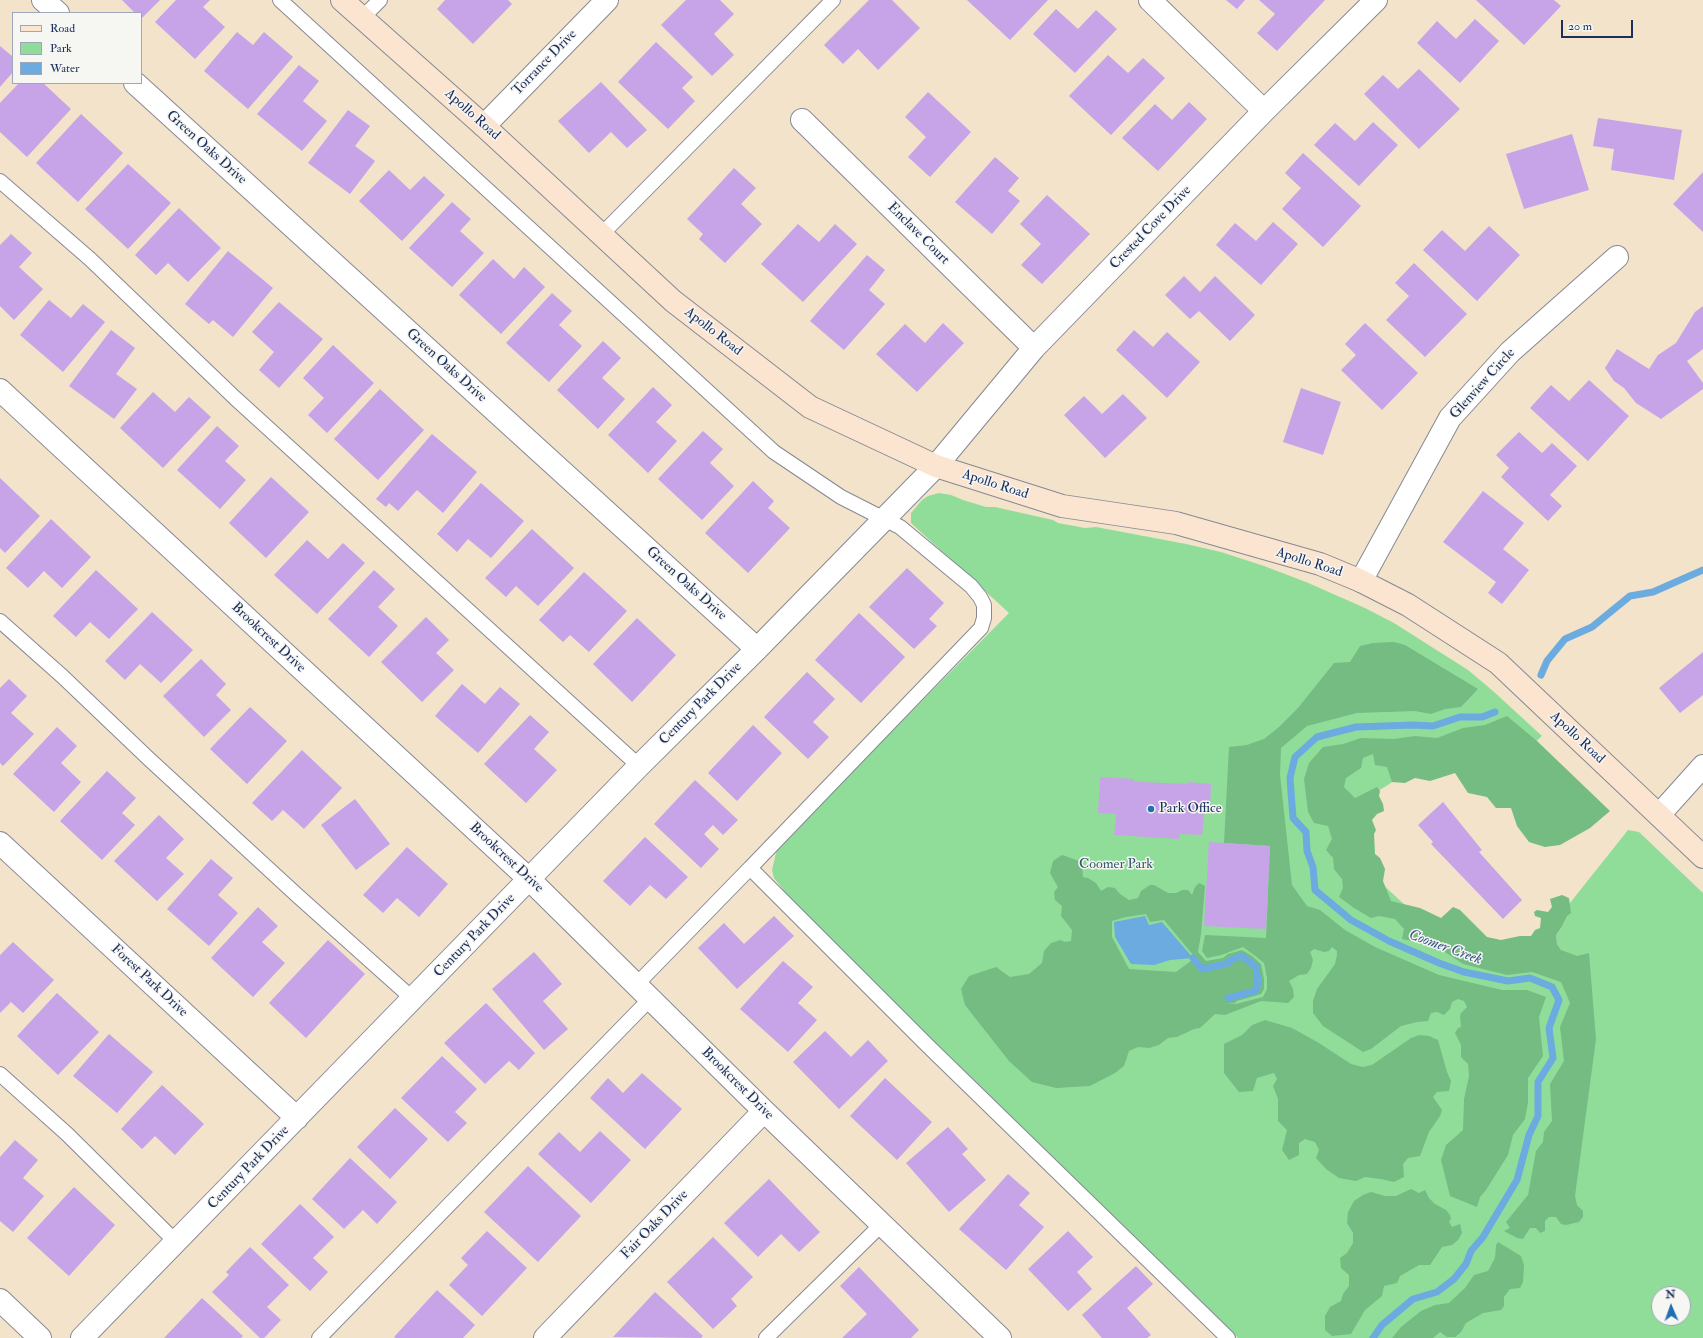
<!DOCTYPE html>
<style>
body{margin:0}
#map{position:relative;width:1703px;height:1338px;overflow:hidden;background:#f2e3ca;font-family:"IM FELL Double Pica",serif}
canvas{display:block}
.legend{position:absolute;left:12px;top:12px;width:130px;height:72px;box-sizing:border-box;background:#f6f6f2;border:1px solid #9ea6b7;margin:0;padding:5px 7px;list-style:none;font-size:12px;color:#1b2f5e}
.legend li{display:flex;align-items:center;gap:8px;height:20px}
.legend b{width:20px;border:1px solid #9ea6b7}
.north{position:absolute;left:1651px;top:1286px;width:40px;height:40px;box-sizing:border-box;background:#f6f6f2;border:1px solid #9ea6b7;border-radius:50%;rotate:358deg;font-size:11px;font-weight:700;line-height:16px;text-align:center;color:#1b2f5e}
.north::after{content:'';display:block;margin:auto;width:14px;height:18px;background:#1f6fb2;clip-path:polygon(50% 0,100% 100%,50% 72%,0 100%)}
.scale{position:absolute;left:1561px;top:20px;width:72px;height:18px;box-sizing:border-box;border:2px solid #1b2f5e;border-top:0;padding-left:5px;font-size:12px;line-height:14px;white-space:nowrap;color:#1b2f5e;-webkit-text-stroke:3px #f6f6f2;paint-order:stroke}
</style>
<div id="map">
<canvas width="1703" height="1338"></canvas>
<ul class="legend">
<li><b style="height:5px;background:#fce5d0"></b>Road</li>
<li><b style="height:11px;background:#90dd9a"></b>Park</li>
<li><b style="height:11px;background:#6cabdf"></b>Water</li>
</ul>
<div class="north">N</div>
<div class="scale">20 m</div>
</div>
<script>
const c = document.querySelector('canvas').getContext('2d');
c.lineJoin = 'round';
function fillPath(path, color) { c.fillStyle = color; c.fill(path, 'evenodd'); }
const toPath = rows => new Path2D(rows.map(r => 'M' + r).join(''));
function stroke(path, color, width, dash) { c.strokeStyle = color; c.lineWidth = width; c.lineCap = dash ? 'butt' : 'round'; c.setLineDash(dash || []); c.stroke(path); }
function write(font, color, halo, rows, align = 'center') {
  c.font = font + ' "IM FELL Double Pica",serif'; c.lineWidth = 3; c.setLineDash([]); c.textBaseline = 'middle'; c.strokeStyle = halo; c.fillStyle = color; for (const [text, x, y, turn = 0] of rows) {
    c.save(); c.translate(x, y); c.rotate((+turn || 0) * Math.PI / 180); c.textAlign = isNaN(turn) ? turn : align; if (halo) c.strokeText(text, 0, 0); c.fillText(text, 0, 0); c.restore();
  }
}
const green = toPath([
 [939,493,951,495,963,500,986,507,995,507,1053,520,1058,523,1085,528,1096,527,1186,544,1221,552,1264,566,1306,582,1365,608,1394,623,1468,670,1493,691,1542,736,1504,771,1415,768,1370,796,1370,873,1417,916,1492,948,1561,950,1557,944,1556,935,1561,928,1562,913,1628,830,1639,832,1703,893,1703,1338,1238,1338,799,910,774,878,772,870,777,849,804,820,1009,613,911,523,911,513,922,500,928,496],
 [1659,1294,1683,1294,1683,1318,1659,1318]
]);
const forest = toPath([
 [1394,642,1405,645,1478,689,1461,707,1445,709,1431,714,1415,711,1357,713,1307,726,1281,748,1280,775,1292,885,1307,906,1320,910,1345,930,1375,947,1439,975,1502,990,1527,990,1546,997,1539,1017,1543,1056,1528,1078,1528,1102,1525,1119,1513,1135,1508,1155,1486,1190,1480,1197,1477,1207,1450,1196,1441,1160,1446,1145,1463,1130,1464,1099,1469,1076,1468,1064,1461,1057,1461,1045,1455,1033,1458,1028,1461,1027,1460,1016,1461,1013,1467,1007,1464,1001,1458,999,1452,1002,1450,1009,1444,1015,1437,1012,1431,1013,1428,1021,1417,1022,1401,1026,1371,1049,1363,1052,1323,1026,1313,1013,1313,1001,1317,989,1335,964,1337,955,1337,951,1332,947,1329,951,1324,952,1314,949,1310,952,1313,960,1311,968,1307,974,1299,975,1289,981,1293,989,1294,997,1288,1003,1261,1001,1225,1015,1215,1014,1200,1028,1194,1029,1177,1037,1168,1038,1159,1045,1149,1048,1138,1047,1129,1051,1124,1066,1115,1073,1090,1086,1056,1088,1032,1082,1009,1061,965,1005,961,989,969,976,996,967,1010,977,1029,974,1042,963,1044,951,1051,943,1060,940,1065,942,1071,941,1072,930,1061,916,1062,906,1055,900,1054,892,1058,887,1050,873,1053,861,1062,855,1082,862,1083,877,1088,878,1096,883,1101,891,1108,887,1115,888,1120,894,1129,900,1138,898,1141,891,1150,885,1154,885,1168,893,1176,893,1182,890,1188,890,1192,895,1195,887,1199,883,1205,886,1201,934,1198,952,1206,961,1223,958,1228,954,1242,950,1252,956,1261,964,1264,979,1264,989,1261,994,1237,1001,1235,1003,1227,1003,1236,1004,1263,997,1267,989,1267,978,1264,963,1254,955,1243,947,1221,955,1207,958,1202,951,1205,935,1266,938,1270,846,1224,843,1229,747,1247,745,1264,739,1279,727,1298,708,1334,663,1350,662,1360,646,1373,643],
 [1146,914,1150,922,1164,920,1203,967,1225,962,1230,959,1243,954,1258,967,1259,983,1256,992,1226,1000,1227,1002,1225,998,1254,989,1256,983,1254,969,1242,958,1232,961,1227,966,1201,970,1192,960,1176,972,1129,969,1112,937,1112,921,1126,917],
 [1507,716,1537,741,1610,811,1590,828,1560,845,1545,847,1529,842,1517,826,1511,808,1496,808,1487,797,1468,793,1455,773,1430,781,1415,778,1405,783,1392,782,1387,767,1375,765,1373,754,1363,758,1361,768,1346,778,1344,787,1355,798,1377,787,1380,791,1379,796,1383,804,1384,811,1377,814,1372,820,1376,830,1374,834,1375,854,1380,858,1385,869,1383,881,1391,901,1420,908,1441,918,1453,907,1460,910,1487,937,1501,940,1520,936,1531,936,1535,930,1540,928,1541,918,1535,916,1534,912,1537,910,1548,912,1552,907,1550,899,1562,895,1569,898,1571,913,1567,916,1561,928,1556,935,1557,944,1561,950,1577,956,1589,953,1596,1039,1575,1196,1577,1205,1583,1211,1583,1217,1579,1222,1566,1225,1561,1224,1556,1217,1549,1217,1545,1221,1545,1231,1540,1233,1536,1228,1530,1228,1523,1239,1517,1238,1504,1231,1510,1228,1506,1222,1528,1195,1536,1151,1543,1142,1544,1132,1552,1121,1550,1084,1564,1061,1560,1027,1570,1003,1561,982,1532,972,1507,975,1463,964,1442,950,1426,944,1402,939,1404,929,1395,919,1379,916,1371,918,1354,908,1339,897,1343,888,1342,879,1334,869,1333,858,1326,850,1332,839,1328,826,1314,823,1308,812,1304,779,1309,763,1323,747,1343,744,1361,738,1394,739,1415,736,1437,738,1463,728,1485,725],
 [1265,1020,1292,1028,1319,1043,1351,1064,1363,1067,1372,1065,1411,1038,1419,1035,1429,1036,1438,1040,1447,1072,1451,1081,1449,1091,1437,1092,1433,1097,1442,1110,1440,1116,1429,1132,1420,1156,1408,1158,1403,1164,1404,1177,1394,1182,1381,1179,1365,1177,1356,1181,1339,1178,1326,1169,1316,1158,1319,1150,1315,1142,1305,1139,1299,1143,1299,1155,1289,1160,1282,1150,1287,1130,1278,1121,1278,1099,1273,1086,1277,1079,1274,1073,1257,1078,1253,1091,1239,1092,1224,1073,1224,1044,1242,1035,1252,1025],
 [1411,1189,1419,1193,1425,1190,1429,1198,1435,1204,1446,1210,1450,1215,1451,1219,1449,1222,1452,1227,1460,1224,1462,1233,1458,1240,1452,1245,1442,1247,1430,1265,1419,1265,1400,1276,1397,1283,1384,1286,1382,1296,1365,1310,1351,1334,1332,1336,1325,1330,1325,1316,1330,1307,1341,1301,1343,1294,1349,1286,1349,1275,1341,1268,1340,1258,1347,1253,1353,1243,1353,1233,1347,1223,1348,1212,1354,1201,1363,1195,1371,1192,1385,1196,1396,1196],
 [1498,1242,1521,1256,1524,1265,1523,1282,1520,1288,1510,1289,1504,1297,1504,1306,1501,1310,1483,1313,1466,1323,1461,1332,1455,1337,1447,1337,1440,1332,1433,1338,1392,1338,1401,1327,1421,1311,1435,1305,1449,1303,1465,1288,1474,1275,1488,1271,1495,1258,1496,1245]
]);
const water = toPath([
 [1145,916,1149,925,1162,922,1193,958,1170,960,1154,965,1131,964,1115,937,1114,922]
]);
const stream = toPath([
 [1541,675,1547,661,1565,639,1592,627,1630,596,1653,592,1703,570],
 [1193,958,1202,969,1226,964,1231,960,1242,956,1256,967,1258,984,1255,991,1228,998],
 [1373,1338,1382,1325,1413,1299,1437,1292,1454,1279,1466,1264,1471,1251,1483,1237,1517,1180,1529,1135,1538,1116,1538,1082,1553,1058,1549,1028,1559,1000,1552,987,1530,978,1508,981,1464,972,1439,963,1389,941,1351,920,1315,890,1313,867,1307,851,1306,832,1293,818,1290,778,1295,757,1317,737,1356,727,1413,725,1433,726,1460,717,1482,717,1495,712]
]);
const building = toPath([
 [122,0,160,0,141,19,141,13,135,13],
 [176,0,210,0,203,7,225,27,195,59,155,22],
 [445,0,508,0,512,4,473,44,437,9],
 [686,0,720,0,734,14,714,34,734,55,712,76,661,25],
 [869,0,892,0,920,28,878,70,858,49,843,64,824,45],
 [967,0,1048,0,1010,40],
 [1226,0,1245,0,1237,9],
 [1259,0,1325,0,1277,51,1257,33,1275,14],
 [1476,0,1554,0,1561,6,1524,45],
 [1056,9,1078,29,1096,10,1117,29,1075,73,1033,34],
 [1475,19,1499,41,1460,83,1417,43,1437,21,1456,39],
 [237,32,253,45,264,32,293,57,248,109,204,71],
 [656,42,693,77,682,88,695,101,668,129,618,82],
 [0,46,13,57,13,72,0,87],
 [1108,55,1128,73,1143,58,1165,78,1111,135,1069,96],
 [299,65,319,81,303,101,327,121,302,151,257,114],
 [1419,69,1460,109,1419,149,1364,94,1383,75,1398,89],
 [601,82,647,130,627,148,611,132,589,153,558,121],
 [19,83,43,83,71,109,27,157,0,132,0,103],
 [928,92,971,132,930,177,908,157,926,137,905,117],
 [1189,102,1207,119,1158,171,1122,138,1155,104,1172,120],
 [348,110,370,126,355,146,375,161,350,194,308,163],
 [81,114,123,153,78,202,36,163],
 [1598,118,1682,130,1674,180,1611,170,1614,149,1593,146],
 [1373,122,1398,145,1359,186,1314,145,1335,123,1355,141],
 [1572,134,1589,190,1524,209,1506,154],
 [1303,153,1361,206,1323,247,1282,209,1301,188,1285,173],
 [995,157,1019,178,1008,191,1020,201,992,234,955,202],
 [128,164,171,203,128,249,85,209],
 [734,168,756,188,741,204,762,224,725,263,699,239,703,234,687,219],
 [389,170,410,190,424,176,445,195,402,241,359,201],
 [1703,172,1703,232,1673,204],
 [1047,195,1090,234,1042,284,1021,265,1041,244,1020,224],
 [452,202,471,219,460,231,484,253,452,287,409,248],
 [179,208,221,248,188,282,168,263,156,275,135,255],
 [1273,222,1298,244,1261,285,1216,245,1235,223,1256,241],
 [798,224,819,242,835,224,857,244,803,302,761,264],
 [1489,226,1520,255,1477,301,1423,250,1442,230,1465,251],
 [11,234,32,253,19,267,43,289,14,320,0,306,0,245],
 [228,251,273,288,233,337,213,320,209,324,185,304],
 [867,255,885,270,869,290,885,304,844,350,810,321],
 [493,259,514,279,524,267,545,287,501,334,459,295],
 [1414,263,1467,314,1425,357,1386,320,1409,296,1395,283],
 [1184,276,1200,292,1215,276,1255,315,1230,341,1199,311,1190,319,1165,295],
 [552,293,572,311,559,325,582,346,549,382,506,343],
 [49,300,71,318,83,304,105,322,63,372,20,335],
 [279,302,323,339,279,388,259,370,274,352,252,332],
 [1703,306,1703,349,1687,361,1703,383,1703,389,1661,419,1636,403,1624,388,1614,381,1605,368,1617,349,1649,369,1658,355,1676,343,1695,312],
 [943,323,964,343,917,392,876,354,905,324,925,343],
 [1365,323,1418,373,1382,410,1341,370,1356,355,1345,344],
 [111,330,135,348,116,374,137,389,114,419,69,386],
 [1134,330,1153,347,1167,332,1200,362,1167,398,1116,350],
 [603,341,621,358,602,378,625,399,598,429,557,390],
 [333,345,374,383,327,433,308,415,324,398,303,378],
 [1589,380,1629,416,1588,461,1530,408,1551,385,1569,401],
 [653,387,672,405,656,422,677,441,648,473,608,435],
 [1301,388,1341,402,1323,455,1283,442],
 [380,389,424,430,378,480,334,439],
 [153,392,175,412,189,397,211,417,163,468,120,428],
 [1123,394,1147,418,1105,458,1064,415,1084,396,1102,414],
 [217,426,239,446,225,461,246,480,220,509,177,470],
 [703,431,723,449,710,463,734,486,702,520,658,479],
 [1519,432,1542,453,1552,443,1577,466,1550,495,1562,506,1548,521,1501,477,1509,468,1496,455],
 [432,434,477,472,443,513,417,490,398,511,389,503,386,507,376,499],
 [271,477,309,512,266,558,229,523],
 [0,478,40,516,5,553,0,548],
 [753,481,774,501,768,508,790,528,748,573,705,533],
 [481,483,524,521,491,558,468,539,457,552,437,534],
 [1483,491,1524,523,1503,549,1529,570,1502,604,1488,593,1496,582,1443,542],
 [51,519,91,557,62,588,44,571,28,588,6,568],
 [532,529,574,568,538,606,516,586,506,597,485,578],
 [307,540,328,559,343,543,365,563,317,614,274,575],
 [907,568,944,603,929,619,937,626,914,649,869,607],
 [96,570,138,609,109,639,90,622,76,637,53,616],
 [374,570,395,589,378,607,398,626,369,657,328,619],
 [584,572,627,611,589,652,570,635,563,642,539,620],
 [152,612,193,650,161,683,140,664,125,680,105,661],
 [859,613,905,657,861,703,815,660],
 [426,617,449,640,436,653,454,670,422,702,381,662],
 [637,618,676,655,632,702,593,664],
 [1703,652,1703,695,1680,713,1659,688],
 [201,659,226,684,216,695,231,710,204,737,163,696],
 [807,672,835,699,813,722,829,737,808,759,764,717],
 [9,679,27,696,11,713,34,734,3,766,0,763,0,688],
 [462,684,485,704,500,687,520,704,478,753,435,716],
 [250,707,287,741,247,784,210,749],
 [530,715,549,732,534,749,557,770,526,803,484,764],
 [753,725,782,753,737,801,708,773],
 [57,727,77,746,61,763,81,782,54,812,13,774],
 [302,750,342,788,304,829,283,810,272,821,252,803],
 [107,771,136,798,122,813,135,825,102,860,60,821],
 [1100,777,1134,779,1134,781,1142,782,1188,784,1188,782,1211,784,1210,805,1205,805,1202,835,1180,834,1179,839,1114,835,1116,814,1098,813],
 [695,780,738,820,723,835,713,825,704,834,719,849,701,868,654,824],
 [355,799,390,844,356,870,321,825],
 [1443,802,1482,850,1479,852,1522,900,1503,919,1431,844,1433,842,1418,825],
 [159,815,184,839,166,858,184,874,157,901,114,861],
 [645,837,688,877,666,899,650,885,630,906,603,881],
 [1209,842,1270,846,1266,929,1204,926],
 [407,847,448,884,419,917,397,898,383,913,363,895],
 [211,859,233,878,218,895,238,913,209,946,167,909],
 [258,907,278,926,262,942,285,963,253,997,211,958],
 [774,916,794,936,737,989,698,948,724,923,744,944],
 [328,940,365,974,306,1038,269,1003],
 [13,942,54,980,23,1013,11,1002,0,1013,0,955],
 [534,952,562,984,543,1001,568,1029,544,1050,492,989],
 [783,961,813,987,798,1003,817,1020,788,1052,740,1009],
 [57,993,99,1032,58,1075,17,1036],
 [486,1003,535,1053,519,1070,509,1061,485,1084,444,1043],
 [825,1031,851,1057,868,1040,888,1061,839,1109,793,1062],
 [109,1034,153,1072,117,1113,73,1076],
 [442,1056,477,1089,455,1112,467,1123,448,1142,401,1098],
 [642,1073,682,1109,645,1149,590,1098,608,1078,623,1093],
 [885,1078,932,1122,897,1160,850,1116],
 [162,1085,204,1124,175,1155,155,1136,142,1149,121,1129],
 [395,1108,428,1139,390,1179,357,1147],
 [948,1127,968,1149,962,1154,986,1180,949,1212,906,1163],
 [600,1131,631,1160,591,1203,538,1154,559,1132,580,1152],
 [15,1140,38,1160,23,1178,44,1196,13,1232,0,1221,0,1157],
 [350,1158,397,1202,377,1224,363,1210,344,1229,312,1199],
 [528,1166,581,1216,538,1262,484,1212],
 [1008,1174,1030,1193,1019,1205,1044,1227,1006,1270,959,1229],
 [769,1179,820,1232,799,1252,781,1234,758,1257,724,1223],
 [74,1187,115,1225,69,1276,27,1238],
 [300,1204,334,1237,313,1258,328,1272,310,1291,261,1244],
 [487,1231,527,1268,482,1316,449,1285,468,1265,461,1258],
 [1068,1231,1093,1257,1077,1272,1092,1289,1068,1311,1028,1269],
 [713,1237,753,1277,731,1299,737,1306,713,1329,667,1282],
 [250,1247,289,1285,267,1307,281,1320,264,1338,260,1338,212,1292,229,1275,226,1272],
 [1136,1266,1153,1284,1127,1308,1151,1335,1147,1338,1102,1338,1082,1315],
 [859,1267,919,1330,911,1338,842,1338,867,1314,840,1286],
 [437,1290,475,1325,463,1338,396,1338,394,1337],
 [655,1292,703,1336,701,1338,613,1337],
 [202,1298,243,1336,241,1338,164,1338]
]);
const lane = toPath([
 [280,0,774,452,841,497,900,527,971,586,980,597,984,605,984,618,981,628,750,868],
 [362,18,380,0],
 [0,181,90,259,235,398,639,766],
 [601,235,833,0],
 [0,621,62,676,149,759,299,897,413,999],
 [636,985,750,868,927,1045,1228,1338],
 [0,1074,67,1134,176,1242],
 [319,1338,650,999],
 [766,1338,882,1224]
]);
const street = toPath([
 [43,0,58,13],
 [1150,0,1264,111],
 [135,83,757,649],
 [802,120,1034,348],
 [484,126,607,0],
 [0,390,530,880,764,1111,1000,1338],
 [1361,581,1450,418,1510,352,1617,257],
 [1659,815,1703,766],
 [0,843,297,1118],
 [0,1300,40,1338],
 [82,1338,639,766,757,649,936,466,1034,348,1264,111,1376,0],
 [545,1338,764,1111]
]);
const secondary = toPath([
 [342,0,484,126,673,301,810,407,936,466,1062,506,1176,523,1320,564,1361,581,1408,605,1498,663,1703,857]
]);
const markers = [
 [1151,809,4,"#1f6fb2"]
];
const streetNames = [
 ["Torrance Drive",545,63,-46],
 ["Apollo Road",472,115,42],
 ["Green Oaks Drive",206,148,42],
 ["Crested Cove Drive",1151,228,-46],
 ["Enclave Court",918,234,45],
 ["Apollo Road",713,332,38],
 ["Green Oaks Drive",446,366,42],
 ["Glenview Circle",1483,384,-48],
 ["Apollo Road",995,485,18],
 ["Apollo Road",1309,563,18],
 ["Green Oaks Drive",686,584,42],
 ["Brookcrest Drive",268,638,43],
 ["Century Park Drive",701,704,-45],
 ["Apollo Road",1577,738,43],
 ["Brookcrest Drive",506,858,43],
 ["Century Park Drive",475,936,-46],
 ["Forest Park Drive",149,981,43],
 ["Brookcrest Drive",737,1084,45],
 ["Century Park Drive",249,1168,-46],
 ["Fair Oaks Drive",655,1225,-46]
];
const poiNames = [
 ["Park Office",1159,809]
];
const parkNames = [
 ["Coomer Park",1116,865]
];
const waterNames = [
 ["Coomer Creek",1445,948,20]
];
fillPath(green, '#90dd9a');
fillPath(forest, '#74bc82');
fillPath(water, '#6cabdf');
stroke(stream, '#6cabdf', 7);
fillPath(building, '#c7a3e7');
stroke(lane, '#868994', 16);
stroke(street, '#868994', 24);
stroke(secondary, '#868994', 24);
stroke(lane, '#fff', 14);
stroke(street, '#fff', 22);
stroke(secondary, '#fce5d0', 22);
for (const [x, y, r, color] of markers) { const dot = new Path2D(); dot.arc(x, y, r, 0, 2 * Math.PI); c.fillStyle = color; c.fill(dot); stroke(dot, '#f6f6f2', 1.5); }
write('14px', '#1b2f5e', '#f6f6f2', streetNames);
write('14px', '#1b2f5e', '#f6f6f2', poiNames, 'left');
write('14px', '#385a6d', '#f6f6f2', parkNames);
write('italic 15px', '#335485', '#f6f6f2', waterNames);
</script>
